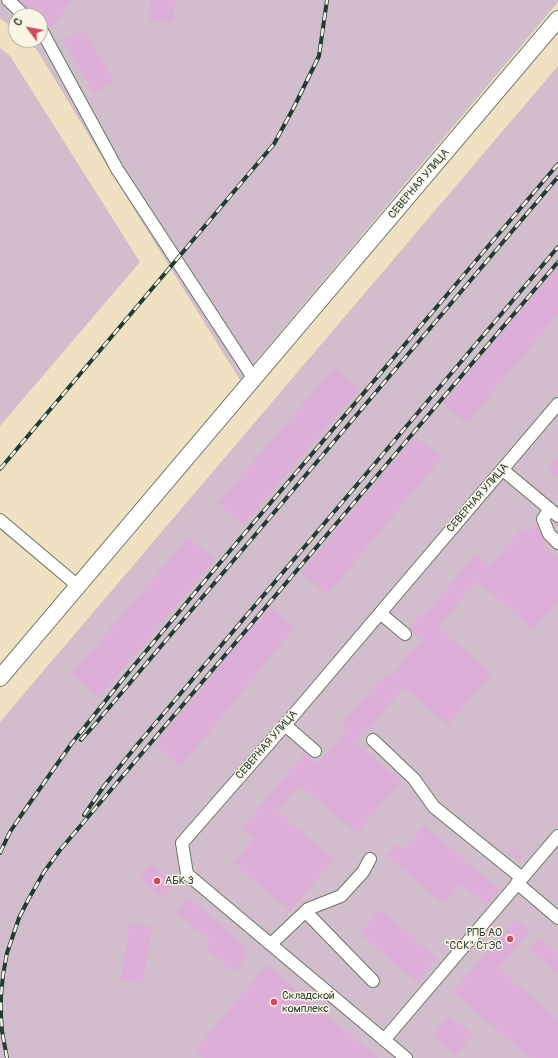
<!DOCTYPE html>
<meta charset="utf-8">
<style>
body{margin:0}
#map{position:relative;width:558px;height:1058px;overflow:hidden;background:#efe1c1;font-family:Pangolin,sans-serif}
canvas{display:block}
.north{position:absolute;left:8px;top:8px;width:40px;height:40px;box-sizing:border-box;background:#fcf5e5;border:1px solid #a4ab9e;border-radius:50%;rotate:302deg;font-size:11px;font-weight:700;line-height:16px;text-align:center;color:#1f3d34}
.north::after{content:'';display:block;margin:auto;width:14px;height:18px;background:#d1495b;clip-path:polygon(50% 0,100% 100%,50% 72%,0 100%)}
</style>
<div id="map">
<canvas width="558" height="1058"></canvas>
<div class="north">С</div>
</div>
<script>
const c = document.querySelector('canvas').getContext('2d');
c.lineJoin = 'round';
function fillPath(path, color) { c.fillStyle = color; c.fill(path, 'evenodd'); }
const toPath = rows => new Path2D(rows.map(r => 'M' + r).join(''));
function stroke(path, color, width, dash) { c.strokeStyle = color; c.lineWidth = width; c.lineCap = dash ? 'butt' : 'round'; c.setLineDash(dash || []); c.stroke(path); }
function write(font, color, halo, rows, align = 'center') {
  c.font = font + ' Pangolin,sans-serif'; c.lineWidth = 3; c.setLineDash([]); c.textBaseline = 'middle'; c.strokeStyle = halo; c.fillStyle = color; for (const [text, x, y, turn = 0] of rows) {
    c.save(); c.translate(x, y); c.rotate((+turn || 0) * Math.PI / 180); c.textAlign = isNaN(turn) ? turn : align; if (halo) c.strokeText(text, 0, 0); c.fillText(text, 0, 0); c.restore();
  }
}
const industrial = toPath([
 [0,0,558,0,558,2,240,380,114,177,37,50,26,40,40,40,40,16,16,16,16,32,0,18],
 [0,48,10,56,140,262,0,426],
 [558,66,558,1058,0,1058,0,722]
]);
const building = toPath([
 [19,0,71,0,63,10,65,12,51,28,40,18,40,16,37,16],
 [150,0,175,0,173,22,149,20],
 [83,29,114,81,94,93,63,41],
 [558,266,558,314,467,423,443,403],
 [334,368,359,389,243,525,218,503],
 [415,436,442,457,327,595,301,573],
 [558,457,558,478,548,470],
 [536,524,538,526,542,537,546,542,543,546,558,559,558,600,533,629,477,581,438,627,492,673,448,725,404,687,356,743,401,781,357,833,300,785,277,811,334,860,290,911,234,863,255,838,242,828,305,753,318,764,347,729,341,725,385,674,390,678,422,640,412,632,410,628,422,613,425,615,476,554,490,566,522,528,528,533],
 [189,537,215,560,99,697,72,674],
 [269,606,295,627,181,766,155,744],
 [424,826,499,889,486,905,461,884,444,904,387,856,397,844,404,850],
 [515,847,523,854,518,860,509,853],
 [151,864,174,884,162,897,140,878],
 [189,898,246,947,241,952,247,957,234,972,206,948,211,942,177,913],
 [380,909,437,958,417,982,360,934],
 [516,919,530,931,498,968,558,1020,558,1058,530,1058,453,992],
 [130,923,152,927,143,984,121,980],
 [540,938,558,954,558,974,530,950],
 [267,965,361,1044,378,1058,204,1058,195,1050],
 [449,1016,459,1025,460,1023,473,1034,456,1055,442,1044,443,1043,433,1035]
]);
const minor = toPath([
 [8,0,25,16],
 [40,30,43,33,117,169,254,379],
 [503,470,558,516],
 [550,509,543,519,549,534,558,543],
 [0,520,78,586],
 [380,613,405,634],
 [285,725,315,751],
 [373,740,414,779,434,807,522,878],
 [517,883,558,918],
 [306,912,373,981],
 [271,944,308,909,341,896,363,872,370,859],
 [384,1040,558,836],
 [406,1058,187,874,182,843,285,725,558,404]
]);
const major = toPath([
 [0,678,558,19]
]);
const rail = toPath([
 [0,469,274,144,294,107,319,56,327,0],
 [81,740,96,723,558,177],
 [84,815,104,786,137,745,558,247],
 [0,853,10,832,22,814,72,743,122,680,239,540,558,164],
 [7,1058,2,1031,1,1015,1,996,3,975,7,953,19,918,28,900,44,872,60,850,558,262]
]);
const markers = [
 [157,881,4,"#d1495b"],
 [510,939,4,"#d1495b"],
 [274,1002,4,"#d1495b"]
];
const streetNames = [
 ["СЕВЕРНАЯ УЛИЦА",419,184,-50],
 ["СЕВЕРНАЯ УЛИЦА",478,498,-49],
 ["СЕВЕРНАЯ УЛИЦА",267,745,-49]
];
const poiNames = [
 ["АБК 3",165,881],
 ["РПБ АО",502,933,"right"],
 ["\"ССК\" СтЭС",502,946,"right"],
 ["Складской",282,996],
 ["комплекс",282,1009]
];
fillPath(industrial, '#d1bdcb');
fillPath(building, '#dcaed8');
stroke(minor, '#687665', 14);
stroke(major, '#687665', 18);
stroke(minor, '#fff', 12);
stroke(major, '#fff', 16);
stroke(rail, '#1f3d34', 4);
stroke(rail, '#fcf5e5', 2.5, [8]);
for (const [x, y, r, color] of markers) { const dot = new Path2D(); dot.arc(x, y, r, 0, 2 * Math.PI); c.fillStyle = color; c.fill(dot); stroke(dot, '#fcf5e5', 1.5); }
write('11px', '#1f3d34', '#fcf5e5', streetNames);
write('11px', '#1f3d34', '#fcf5e5', poiNames, 'left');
</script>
